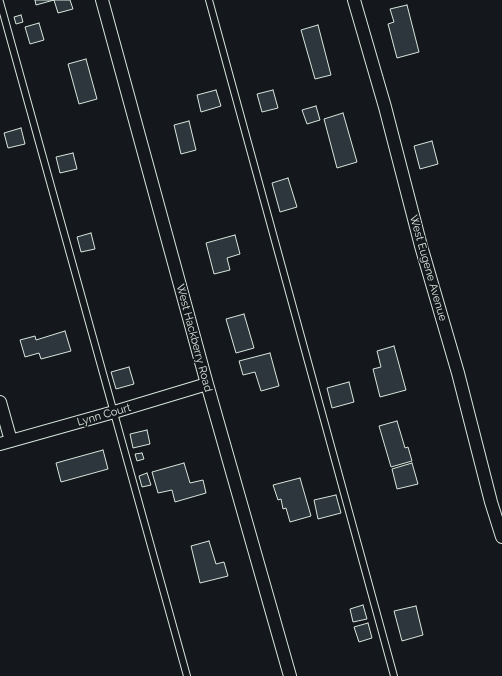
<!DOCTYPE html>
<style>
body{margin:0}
canvas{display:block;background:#14181c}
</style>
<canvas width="502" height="676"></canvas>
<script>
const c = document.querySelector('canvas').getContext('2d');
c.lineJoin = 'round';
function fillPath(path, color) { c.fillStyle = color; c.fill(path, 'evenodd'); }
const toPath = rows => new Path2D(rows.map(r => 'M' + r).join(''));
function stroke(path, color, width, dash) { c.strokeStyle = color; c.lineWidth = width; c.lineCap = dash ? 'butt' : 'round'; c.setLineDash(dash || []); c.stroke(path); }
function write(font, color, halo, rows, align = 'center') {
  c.font = font + ' Raleway,sans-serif'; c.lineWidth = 3; c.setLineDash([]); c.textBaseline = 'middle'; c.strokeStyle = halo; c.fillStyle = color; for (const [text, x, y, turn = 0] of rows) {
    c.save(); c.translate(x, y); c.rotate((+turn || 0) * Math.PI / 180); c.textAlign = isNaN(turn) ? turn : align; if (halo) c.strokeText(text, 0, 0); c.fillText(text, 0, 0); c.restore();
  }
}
const building = toPath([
 [35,0,54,0,36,5,35,0],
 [54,0,70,0,73,9,58,13,54,0],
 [407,5,419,52,397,58,388,24,394,22,390,9,407,5],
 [21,15,23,22,16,24,14,17,21,15],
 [39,23,44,40,30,44,25,27,39,23],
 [318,25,331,75,315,79,301,30,318,25],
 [86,59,97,99,79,104,68,64,86,59],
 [216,90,221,106,201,112,197,95,216,90],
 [273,90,278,108,262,112,257,94,273,90],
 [316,106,320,120,307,124,302,110,316,106],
 [343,113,357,162,337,168,324,119,343,113],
 [189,121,196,150,181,154,174,125,189,121],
 [21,128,25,144,8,148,4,133,21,128],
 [432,141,438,164,420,169,414,146,432,141],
 [73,153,77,169,60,173,56,157,73,153],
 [288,178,297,207,280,212,272,183,288,178],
 [91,233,95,249,81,252,77,237,91,233],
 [235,235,240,254,227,258,230,270,214,274,206,243,235,235],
 [244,314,254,348,236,353,226,319,244,314],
 [65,331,71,351,41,359,39,353,25,357,20,340,35,336,36,340,65,331],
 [394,346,406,390,380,397,373,369,381,367,377,351,394,346],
 [270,353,279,386,261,391,255,372,243,375,239,361,270,353],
 [129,367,134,384,116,389,111,372,129,367],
 [349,382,354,402,332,408,327,388,349,382],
 [397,421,405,448,408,447,412,461,391,467,379,426,397,421],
 [147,430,150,444,133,448,130,434,147,430],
 [103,450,108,469,61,482,56,463,103,450],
 [142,453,144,459,137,461,135,454,142,453],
 [184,463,190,483,203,480,206,493,175,502,172,490,158,493,152,472,184,463],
 [412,463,418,484,397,489,392,469,412,463],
 [147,473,151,485,142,487,139,476,147,473],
 [300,478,311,516,290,522,286,508,283,509,281,499,278,500,273,485,300,478],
 [336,495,341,513,318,519,314,500,336,495],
 [209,541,216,564,224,562,228,576,200,583,191,546,209,541],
 [363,605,367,619,353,622,350,609,363,605],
 [416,606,423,635,402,641,394,611,416,606],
 [368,623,372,638,359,642,354,627,368,623]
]);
const service = toPath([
 [209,0,394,676],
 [0,2,187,676]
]);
const minor = toPath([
 [102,0,207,384,290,676],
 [354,0,385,107,421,246,458,373,491,502,502,537],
 [0,402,11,441],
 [0,444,114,412,207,384]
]);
const streetNames = [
 ["West Eugene Avenue",428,268,74],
 ["West Hackberry Road",194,338,75],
 ["Lynn Court",104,415,-16]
];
fillPath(building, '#2c363c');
stroke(building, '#d8e6dc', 1);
stroke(service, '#d8e6dc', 8);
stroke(minor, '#d8e6dc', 14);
stroke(service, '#14181c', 6);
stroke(minor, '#14181c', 12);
write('11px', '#d8e6dc', '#14181c', streetNames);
</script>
